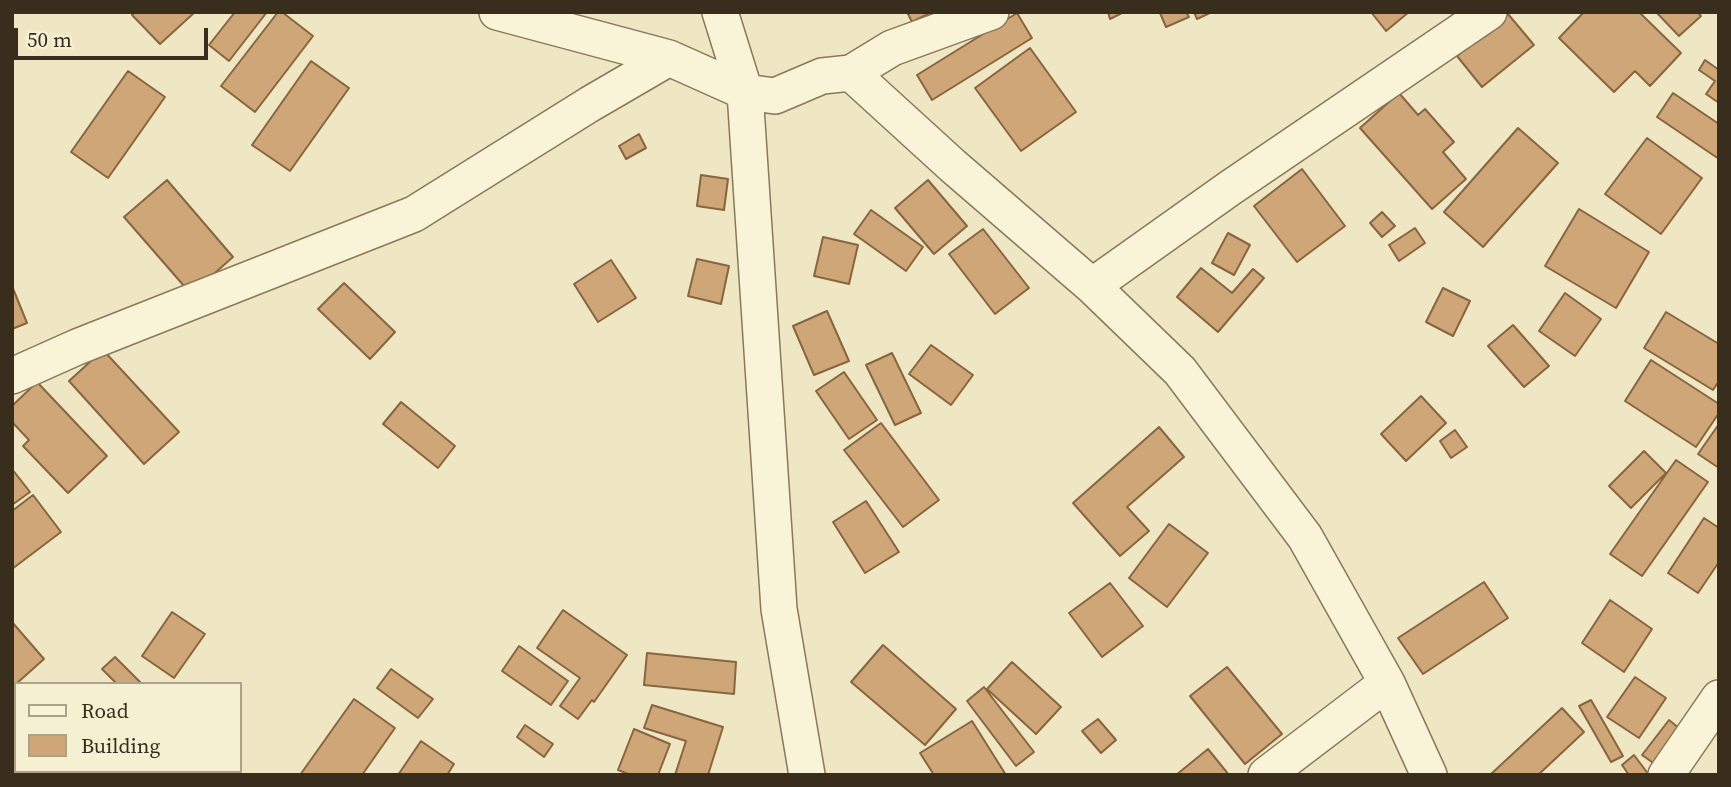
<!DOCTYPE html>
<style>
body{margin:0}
#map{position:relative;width:1731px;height:787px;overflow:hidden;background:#efe7c3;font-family:"Source Serif 4",serif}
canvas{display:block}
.frame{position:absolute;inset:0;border:14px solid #392e1e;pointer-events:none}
.legend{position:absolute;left:14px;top:682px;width:228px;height:91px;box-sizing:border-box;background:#f6f0d3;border:2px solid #aaa28b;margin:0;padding:9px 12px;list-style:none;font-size:21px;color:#392e1e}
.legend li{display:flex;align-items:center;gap:14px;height:35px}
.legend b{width:35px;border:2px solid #aaa28b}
.scale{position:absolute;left:14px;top:28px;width:194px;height:32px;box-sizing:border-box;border:4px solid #392e1e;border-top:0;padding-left:9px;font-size:21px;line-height:24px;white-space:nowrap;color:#392e1e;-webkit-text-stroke:5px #f6f0d3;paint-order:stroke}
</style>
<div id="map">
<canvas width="1731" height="787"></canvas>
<div class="frame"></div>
<ul class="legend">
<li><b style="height:9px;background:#f9f3d7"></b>Road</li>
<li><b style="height:19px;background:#cea678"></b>Building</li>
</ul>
<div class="scale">50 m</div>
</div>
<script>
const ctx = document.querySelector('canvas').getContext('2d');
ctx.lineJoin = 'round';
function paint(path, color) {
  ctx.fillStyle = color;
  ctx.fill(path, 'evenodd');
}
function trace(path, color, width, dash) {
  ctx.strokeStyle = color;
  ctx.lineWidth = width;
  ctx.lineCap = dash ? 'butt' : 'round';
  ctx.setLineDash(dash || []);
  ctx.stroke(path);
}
const building = new Path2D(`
 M 135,12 L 195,12 L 160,44 L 132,15 Z
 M 235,12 L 267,12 L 229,61 L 209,45 Z
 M 278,12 L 282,12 L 313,36 L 255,112 L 221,86 Z
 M 907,12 L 932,12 L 912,22 Z
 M 1108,12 L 1124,12 L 1110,19 Z
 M 1186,12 L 1189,17 L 1166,27 L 1160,13 Z
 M 1194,12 L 1212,12 L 1197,19 Z
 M 1371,12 L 1409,12 L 1386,31 Z
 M 1584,12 L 1639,12 L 1681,53 L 1650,86 L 1635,71 L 1614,92 L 1559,38 Z
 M 1656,12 L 1697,12 L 1701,16 L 1679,36 Z
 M 1017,13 L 1032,38 L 932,100 L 917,75 Z
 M 1508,14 L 1534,45 L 1482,87 L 1457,56 Z
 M 1030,48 L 1076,112 L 1021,151 L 975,88 Z
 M 1705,60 L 1719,70 L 1719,103 L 1706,94 L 1715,81 L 1699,70 Z
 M 311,61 L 349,88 L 290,171 L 252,145 Z
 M 128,71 L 165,97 L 108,178 L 71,152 Z
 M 1399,93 L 1418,115 L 1425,109 L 1454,142 L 1443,152 L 1466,179 L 1432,209 L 1360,128 Z
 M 1673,93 L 1719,124 L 1719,159 L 1657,117 Z
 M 1518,128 L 1558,163 L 1483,247 L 1444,212 Z
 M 639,134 L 646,148 L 626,159 L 619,146 Z
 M 1647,138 L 1702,178 L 1661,234 L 1605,194 Z
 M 1302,169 L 1345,226 L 1297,262 L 1254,206 Z
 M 701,175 L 728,179 L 724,210 L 697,206 Z
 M 167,180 L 233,257 L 191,294 L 124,217 Z
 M 928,180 L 967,226 L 934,254 L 895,208 Z
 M 1579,209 L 1649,252 L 1616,308 L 1545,266 Z
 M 871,210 L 923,247 L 906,271 L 854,234 Z
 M 1382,212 L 1395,226 L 1382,237 L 1370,223 Z
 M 1415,228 L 1425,243 L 1399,261 L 1389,245 Z
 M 983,229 L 1029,288 L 995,314 L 949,254 Z
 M 1228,233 L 1250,245 L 1234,275 L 1212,263 Z
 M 823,237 L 858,245 L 849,284 L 814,276 Z
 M 697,259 L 729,266 L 721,304 L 688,296 Z
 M 611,260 L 636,298 L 598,322 L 574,284 Z
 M 1201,268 L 1232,293 L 1253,269 L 1264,278 L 1218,332 L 1177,297 Z
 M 344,283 L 395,332 L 370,359 L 318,309 Z
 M 12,286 L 27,323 L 12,329 Z
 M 1443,288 L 1470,301 L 1453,336 L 1426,322 Z
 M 1565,293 L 1601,319 L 1575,356 L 1539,331 Z
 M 827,311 L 849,361 L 814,375 L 793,326 Z
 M 1666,312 L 1719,344 L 1719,381 L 1713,390 L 1644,348 Z
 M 1513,325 L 1549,366 L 1524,387 L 1488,346 Z
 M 931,345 L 973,375 L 951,405 L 909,374 Z
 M 103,350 L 179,432 L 144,464 L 69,381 Z
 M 892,353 L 921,413 L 895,425 L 866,365 Z
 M 1651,360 L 1719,404 L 1719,413 L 1696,447 L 1625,401 Z
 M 844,372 L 877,420 L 849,439 L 816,391 Z
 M 37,382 L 107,456 L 68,493 L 23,446 L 29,440 L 12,422 L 12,406 Z
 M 1421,396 L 1446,423 L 1406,461 L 1381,434 Z
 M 401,402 L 455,446 L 438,468 L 383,424 Z
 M 881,423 L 939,500 L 903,527 L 844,450 Z
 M 1719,424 L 1719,468 L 1698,454 Z
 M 1159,427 L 1184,457 L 1127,507 L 1149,531 L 1120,556 L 1073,503 Z
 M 1455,430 L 1467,447 L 1451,458 L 1440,441 Z
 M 1644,451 L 1666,473 L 1631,508 L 1609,486 Z
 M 1676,460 L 1708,482 L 1642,576 L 1610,554 Z
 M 12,469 L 30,492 L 12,505 Z
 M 33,495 L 61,532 L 12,569 L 12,511 Z
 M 866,501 L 899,552 L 865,573 L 833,522 Z
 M 1704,518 L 1719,528 L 1719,562 L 1698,593 L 1668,573 Z
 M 1169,524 L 1208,553 L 1167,607 L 1129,578 Z
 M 1484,582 L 1508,618 L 1423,674 L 1398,638 Z
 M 1110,583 L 1143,626 L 1102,657 L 1069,613 Z
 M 1610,600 L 1652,629 L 1624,672 L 1582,643 Z
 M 563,610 L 627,655 L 594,702 L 592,700 L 578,719 L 560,706 L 580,678 L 537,648 Z
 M 172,612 L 205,634 L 174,678 L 142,656 Z
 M 12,622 L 44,659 L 16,684 L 16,703 L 12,706 Z
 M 883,645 L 956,709 L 925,745 L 851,682 Z
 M 519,646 L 568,681 L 551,705 L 502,671 Z
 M 647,653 L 736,662 L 734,694 L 644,685 Z
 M 115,657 L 142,684 L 117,684 L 102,669 Z
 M 1012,662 L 1061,707 L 1036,734 L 987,689 Z
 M 1227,667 L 1282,734 L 1245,764 L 1190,696 Z
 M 391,669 L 433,699 L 418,718 L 377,688 Z
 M 1635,677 L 1666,698 L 1639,738 L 1607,717 Z
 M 984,687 L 1034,752 L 1016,766 L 967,701 Z
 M 354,699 L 395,728 L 362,775 L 300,775 Z
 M 1591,700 L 1623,756 L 1611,762 L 1579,706 Z
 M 652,705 L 723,727 L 708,775 L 675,775 L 686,741 L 644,728 Z
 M 1562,708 L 1584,732 L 1538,775 L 1490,775 Z
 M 1098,719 L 1116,740 L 1101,753 L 1082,731 Z
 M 1669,720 L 1685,733 L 1659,767 L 1642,755 Z
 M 972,721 L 1006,775 L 934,775 L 920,753 Z
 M 12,723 L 16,725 L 16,748 L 12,748 Z
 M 525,725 L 553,744 L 544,757 L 517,737 Z
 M 634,729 L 670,744 L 658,775 L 631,775 L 618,770 Z
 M 421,741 L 454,764 L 447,775 L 398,775 Z
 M 1208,749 L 1229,775 L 1176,775 Z
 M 1634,755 L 1649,775 L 1629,775 L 1622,765 Z`);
const minor = new Path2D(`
 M 497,12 L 669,58 L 745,92 L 775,96 L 822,76 L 851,73 L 953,166 L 1092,286 L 1180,371 L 1305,537 L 1387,683 L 1429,775
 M 720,12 L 745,92 L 779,609 L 807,775
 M 851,73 L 892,48 L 991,12
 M 1092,286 L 1230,188 L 1489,12
 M 12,376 L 77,347 L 414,214 L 590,104 L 669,58
 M 1266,775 L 1387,683
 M 1666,775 L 1719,698`);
paint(building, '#cea678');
trace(building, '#89653f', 2);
trace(minor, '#897959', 38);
trace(minor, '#f9f3d7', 35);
</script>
